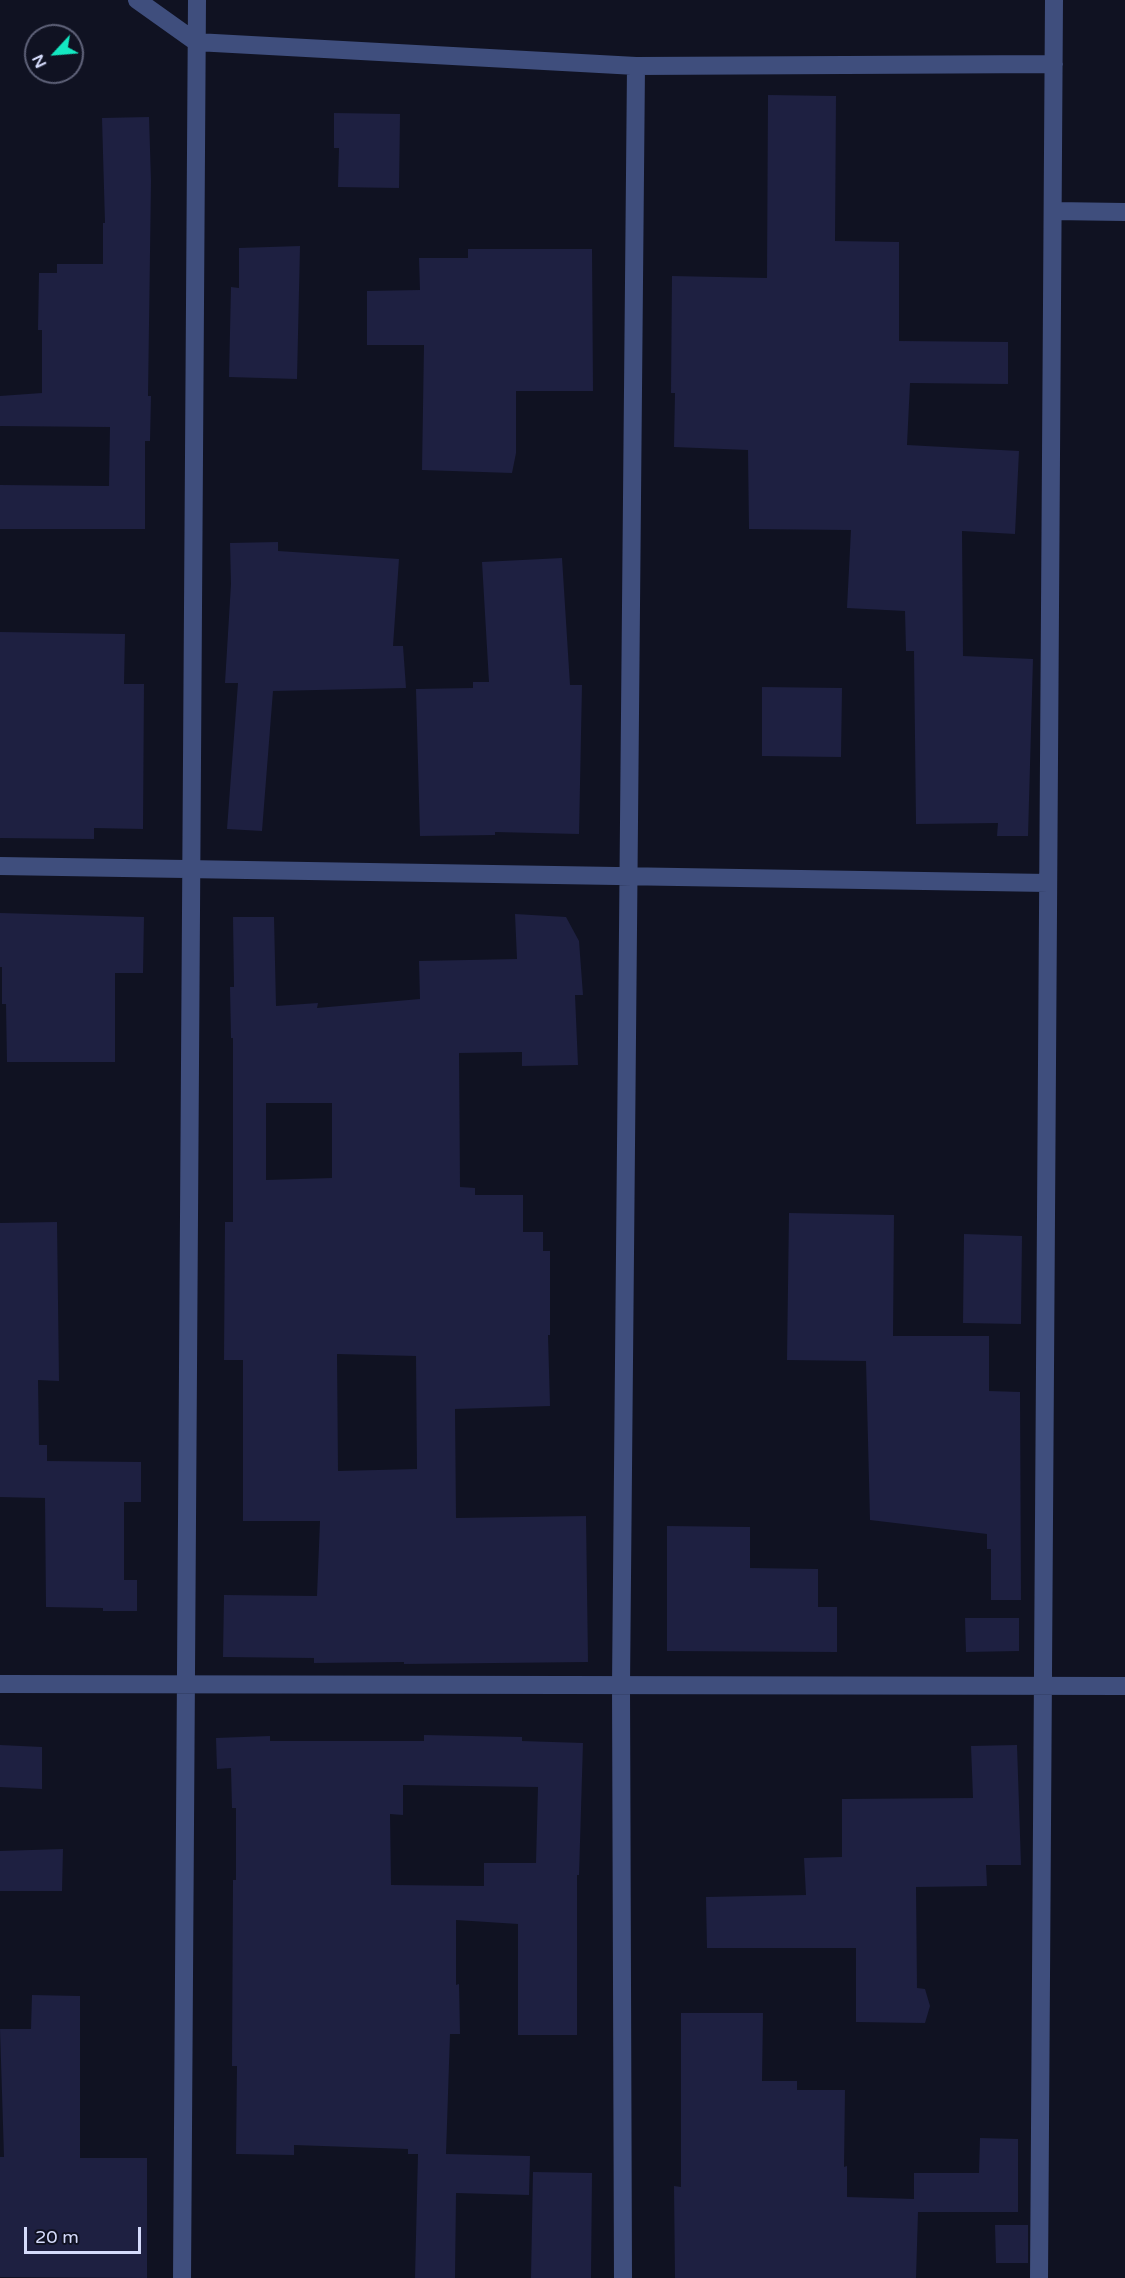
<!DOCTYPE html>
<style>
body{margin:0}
#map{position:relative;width:1125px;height:2278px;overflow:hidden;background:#101222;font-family:"Varela Round",sans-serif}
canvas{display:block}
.north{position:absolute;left:24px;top:24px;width:60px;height:60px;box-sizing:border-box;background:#101222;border:2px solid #5f6279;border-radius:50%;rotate:244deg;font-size:16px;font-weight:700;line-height:24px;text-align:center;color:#d5dbfb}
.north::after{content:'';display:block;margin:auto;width:21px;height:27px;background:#14e8c2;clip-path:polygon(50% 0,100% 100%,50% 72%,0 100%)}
.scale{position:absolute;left:24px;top:2227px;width:117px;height:27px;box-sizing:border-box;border:3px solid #d5dbfb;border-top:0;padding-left:8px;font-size:18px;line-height:21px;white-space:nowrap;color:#d5dbfb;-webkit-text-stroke:4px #101222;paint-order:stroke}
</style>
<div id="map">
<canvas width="1125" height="2278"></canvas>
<div class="north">N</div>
<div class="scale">20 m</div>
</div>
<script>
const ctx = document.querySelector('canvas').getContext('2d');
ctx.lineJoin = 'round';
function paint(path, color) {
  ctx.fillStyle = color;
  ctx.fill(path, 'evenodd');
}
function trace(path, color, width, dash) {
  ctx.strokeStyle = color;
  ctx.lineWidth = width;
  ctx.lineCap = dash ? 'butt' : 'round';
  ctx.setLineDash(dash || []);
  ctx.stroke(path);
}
const building = new Path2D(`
 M 768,95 L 836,96 L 835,241 L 899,242 L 899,341 L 1008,342 L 1008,384 L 910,383 L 907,445 L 1019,451 L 1015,534 L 962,531 L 963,656 L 1033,659 L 1028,836 L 997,836 L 998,823 L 916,824 L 914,651 L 906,651 L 905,611 L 847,608 L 851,530 L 749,529 L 748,450 L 674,447 L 675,393 L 671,393 L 672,276 L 767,278 Z
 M 334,113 L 400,114 L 399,188 L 338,187 L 339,148 L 334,148 Z
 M 149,117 L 151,181 L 148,396 L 151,396 L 150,441 L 145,441 L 145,529 L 0,529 L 0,485 L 109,486 L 110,427 L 0,426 L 0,396 L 42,393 L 42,330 L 38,330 L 39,273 L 57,273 L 57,264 L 103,264 L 103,223 L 105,223 L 102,118 Z
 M 300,246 L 297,379 L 229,377 L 231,287 L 239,288 L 239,248 Z
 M 468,249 L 592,249 L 593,391 L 516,391 L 516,453 L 512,473 L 422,470 L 424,345 L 367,345 L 367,291 L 420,290 L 419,258 L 468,258 Z
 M 278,542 L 278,551 L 399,559 L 393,646 L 403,646 L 406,688 L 273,691 L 262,831 L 227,829 L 238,683 L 225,683 L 231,584 L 230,543 Z
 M 562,558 L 570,685 L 582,685 L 579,834 L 495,832 L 495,835 L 420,836 L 416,689 L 473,688 L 473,682 L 489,682 L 482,562 Z
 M 0,632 L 125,634 L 124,684 L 144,684 L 143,829 L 94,828 L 94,839 L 0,838 Z
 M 762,687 L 842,688 L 841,757 L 762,756 Z
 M 0,913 L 144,917 L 143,973 L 115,973 L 115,1062 L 7,1062 L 6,1004 L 2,1004 L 2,967 L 0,967 Z
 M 515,914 L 566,917 L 579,941 L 583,995 L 575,995 L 578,1065 L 522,1066 L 522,1052 L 459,1053 L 460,1187 L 475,1188 L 475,1195 L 523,1195 L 523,1232 L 543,1232 L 543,1251 L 550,1251 L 550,1335 L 548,1335 L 550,1406 L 455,1409 L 456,1518 L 586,1516 L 588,1662 L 404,1664 L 404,1662 L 314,1663 L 314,1658 L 223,1657 L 224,1595 L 317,1596 L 320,1521 L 243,1521 L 243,1360 L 224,1360 L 225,1222 L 233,1222 L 233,1038 L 231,1038 L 230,987 L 234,987 L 233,917 L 274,917 L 276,1006 L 318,1003 L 317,1008 L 420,999 L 419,961 L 517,959 ZM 266,1103 L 332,1103 L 332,1178 L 266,1180 ZM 337,1354 L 416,1356 L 417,1469 L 338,1471 Z
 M 789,1213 L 894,1215 L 893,1336 L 989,1336 L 989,1391 L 1020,1392 L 1021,1600 L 991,1600 L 991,1549 L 987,1549 L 987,1534 L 870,1520 L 866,1361 L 787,1360 Z
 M 57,1222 L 59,1381 L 38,1380 L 39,1445 L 47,1445 L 47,1461 L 141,1462 L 141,1502 L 124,1502 L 124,1580 L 137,1580 L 137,1611 L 103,1611 L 103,1608 L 46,1607 L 45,1498 L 0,1497 L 0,1223 Z
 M 964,1234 L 1022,1236 L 1021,1324 L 963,1323 Z
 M 667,1526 L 750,1527 L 750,1568 L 818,1569 L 818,1607 L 837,1607 L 837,1652 L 667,1651 Z
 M 965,1618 L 1019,1618 L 1019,1651 L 966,1652 Z
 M 424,1735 L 522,1737 L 522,1741 L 583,1743 L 579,1875 L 577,1875 L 577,2035 L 518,2035 L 518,1924 L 456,1920 L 456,1985 L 459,1984 L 460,2034 L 450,2034 L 446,2154 L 530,2156 L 529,2195 L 456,2193 L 455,2278 L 415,2278 L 418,2154 L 408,2154 L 408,2149 L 294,2145 L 294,2155 L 236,2154 L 237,2066 L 232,2066 L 233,1880 L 236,1880 L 236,1808 L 232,1808 L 231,1768 L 217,1769 L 216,1738 L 270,1736 L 270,1741 L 424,1741 ZM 403,1785 L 538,1787 L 536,1863 L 484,1863 L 484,1886 L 391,1885 L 390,1814 L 403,1815 Z
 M 0,1745 L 42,1747 L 42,1789 L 0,1787 Z
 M 1017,1745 L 1021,1865 L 986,1865 L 987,1886 L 916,1887 L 917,1988 L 925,1989 L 930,2006 L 925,2023 L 856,2022 L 856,1948 L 707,1948 L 706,1897 L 806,1895 L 804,1858 L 842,1857 L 842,1799 L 973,1798 L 971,1746 Z
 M 63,1849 L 62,1891 L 0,1891 L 0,1851 Z
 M 32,1995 L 80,1996 L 80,2158 L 147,2158 L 147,2278 L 0,2277 L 0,2157 L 4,2157 L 0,2029 L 31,2029 Z
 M 681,2013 L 763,2013 L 762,2081 L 797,2081 L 797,2090 L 845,2090 L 844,2167 L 847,2166 L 847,2197 L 914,2199 L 914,2173 L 979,2173 L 980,2138 L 1018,2139 L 1018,2212 L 918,2212 L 916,2278 L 675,2278 L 674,2186 L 681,2187 Z
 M 533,2172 L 592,2173 L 591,2278 L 531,2278 Z
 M 995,2225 L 1028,2225 L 1028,2263 L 996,2263 Z`);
const minor = new Path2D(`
 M 137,0 L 196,42 L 636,66 L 1054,64
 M 1053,211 L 1125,212
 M 0,866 L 1048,883
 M 0,1684 L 1125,1686
 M 182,2278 L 197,0
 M 623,2278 L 621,1685 L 636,66
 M 1039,2278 L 1054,0`);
paint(building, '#1e2041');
trace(minor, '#3f4e7d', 18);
</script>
